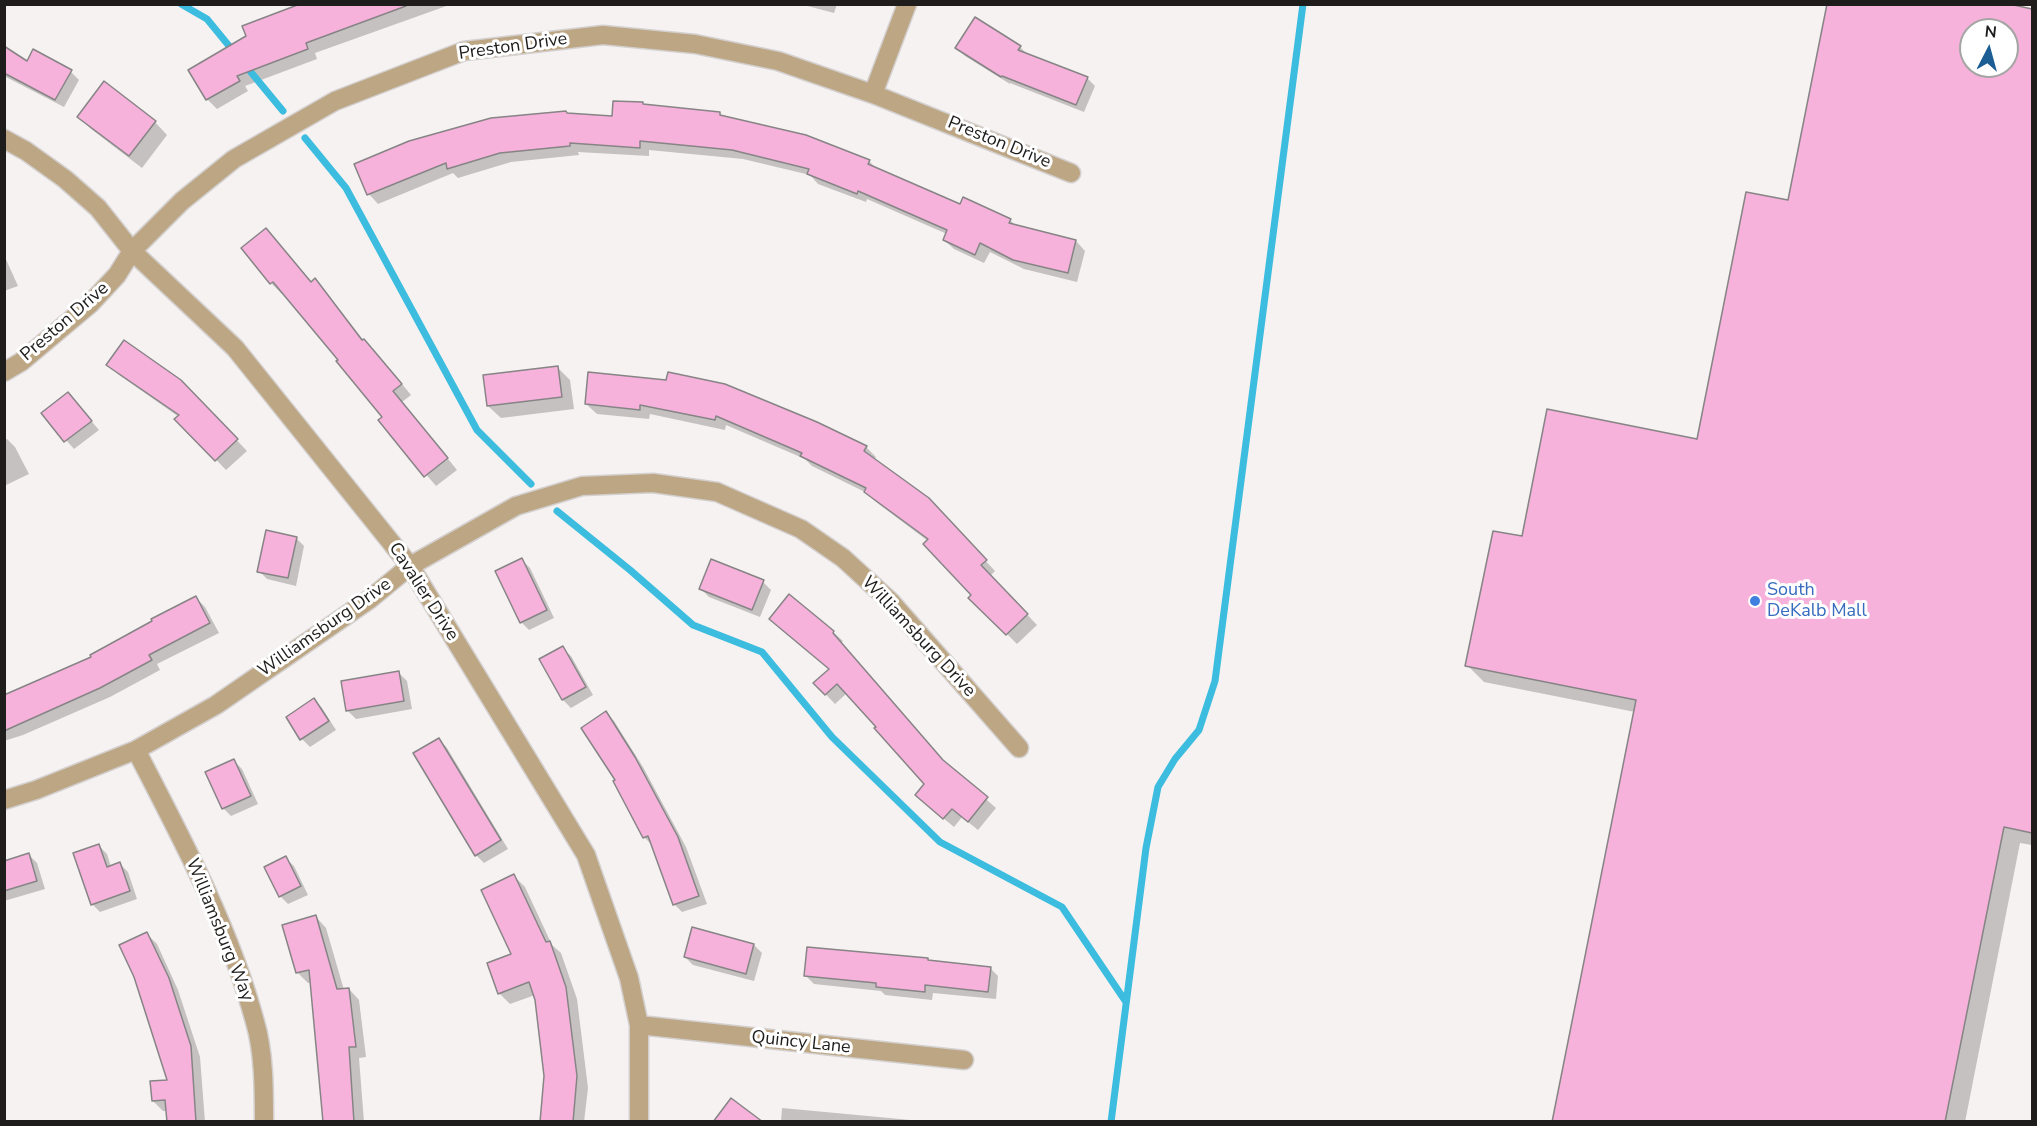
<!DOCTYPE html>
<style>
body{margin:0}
#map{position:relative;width:2037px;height:1126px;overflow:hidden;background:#f5f2f1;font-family:"Nunito Sans",sans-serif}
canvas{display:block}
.frame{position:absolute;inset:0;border:6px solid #1e1d1c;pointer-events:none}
.north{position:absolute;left:1959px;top:18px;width:60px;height:60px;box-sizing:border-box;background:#fff;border:2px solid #a5a5a4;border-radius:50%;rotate:6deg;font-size:16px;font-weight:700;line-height:24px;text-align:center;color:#1e1d1c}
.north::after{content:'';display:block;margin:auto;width:21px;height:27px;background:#1c5d93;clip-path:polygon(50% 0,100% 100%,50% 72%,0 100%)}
</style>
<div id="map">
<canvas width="2037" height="1126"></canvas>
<div class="frame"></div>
<div class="north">N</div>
</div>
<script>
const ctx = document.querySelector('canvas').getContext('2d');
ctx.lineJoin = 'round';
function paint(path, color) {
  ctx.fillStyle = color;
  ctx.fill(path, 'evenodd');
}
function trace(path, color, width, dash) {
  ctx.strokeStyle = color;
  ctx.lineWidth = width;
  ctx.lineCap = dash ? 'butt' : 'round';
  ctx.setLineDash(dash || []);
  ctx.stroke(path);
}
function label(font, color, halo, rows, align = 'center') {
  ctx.font = font + ' "Nunito Sans",sans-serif';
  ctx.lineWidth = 6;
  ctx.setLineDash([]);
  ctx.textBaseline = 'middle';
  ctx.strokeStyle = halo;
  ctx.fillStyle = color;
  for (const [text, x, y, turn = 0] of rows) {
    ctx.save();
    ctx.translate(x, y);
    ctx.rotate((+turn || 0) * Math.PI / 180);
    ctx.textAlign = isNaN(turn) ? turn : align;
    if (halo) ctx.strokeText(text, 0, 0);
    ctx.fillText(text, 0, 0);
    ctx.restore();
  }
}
const shadow = new Path2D(`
 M 307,4 L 452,4 L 315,53 L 317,59 L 245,86 L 248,91 L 217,109 L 207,99 L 190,70 Z
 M 800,4 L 837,4 L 834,13 Z
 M 1828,4 L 2001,4 L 2032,11 L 2032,845 L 2020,843 L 1965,1122 L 1553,1122 L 1635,712 L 1484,682 L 1467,665 L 1523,538 L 1698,441 L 1789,202 ZM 1971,30 L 2007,30 L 2007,66 L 1971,66 Z
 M 1020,47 L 1028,55 L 1087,78 L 1095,86 L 1084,112 L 1010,83 L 1010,84 L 965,56 L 957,48 Z
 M 4,48 L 28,63 L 71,72 L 79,80 L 64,107 L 4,76 Z
 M 720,114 L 723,117 L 869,161 L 878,170 L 960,206 L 1010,220 L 1016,226 L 1076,241 L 1085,251 L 1077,282 L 1024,269 L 990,252 L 984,263 L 954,249 L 944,240 L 947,234 L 867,199 L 866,202 L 818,184 L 810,175 L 743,159 L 649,150 L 649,156 L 578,152 L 579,155 L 511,162 L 458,178 L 453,173 L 378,204 L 369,194 L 356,165 L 568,115 L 613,117 Z
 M 79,117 L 155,122 L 167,135 L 142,168 L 91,129 Z
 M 266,230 L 312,283 L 315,280 L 325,291 L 364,341 L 375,351 L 411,395 L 402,402 L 457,470 L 436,486 L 380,420 L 384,418 L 340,360 L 283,292 L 282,294 L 271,283 Z
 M 4,255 L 18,286 L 4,291 Z
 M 108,364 L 191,392 L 247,451 L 226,470 L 177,419 L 179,417 L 119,375 Z
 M 558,368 L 570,380 L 574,409 L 501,418 L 488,406 Z
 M 590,374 L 866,447 L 876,457 L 874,460 L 938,510 L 995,571 L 990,576 L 1037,625 L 1017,644 L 971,598 L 973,595 L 928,541 L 876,502 L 865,492 L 812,466 L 805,459 L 726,425 L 725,430 L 650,414 L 649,419 L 597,414 L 586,404 Z
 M 68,394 L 99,430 L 74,449 L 43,414 Z
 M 7,439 L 15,447 L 29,474 L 4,486 L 4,440 Z
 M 296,538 L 304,546 L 296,586 L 267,579 L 259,571 Z
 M 522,560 L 530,568 L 554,618 L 529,630 L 521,622 Z
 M 763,582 L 771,590 L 760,617 L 709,597 L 701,589 Z
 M 196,598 L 205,607 L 219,633 L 157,664 L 160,670 L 110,697 L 23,735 L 4,741 L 4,697 L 93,658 Z
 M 771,619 L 833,632 L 843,641 L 841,643 L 947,765 L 996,808 L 978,830 L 962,817 L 954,827 L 926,804 L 926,784 L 847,693 L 835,704 L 815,683 L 830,670 Z
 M 562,648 L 571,656 L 593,695 L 571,708 L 563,700 L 541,660 Z
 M 398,672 L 407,681 L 412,709 L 356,719 L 348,711 L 343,682 Z
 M 314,700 L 322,708 L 336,730 L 310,747 L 302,739 Z
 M 606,713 L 614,721 L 643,767 L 686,847 L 707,904 L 682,912 L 674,904 L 652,845 L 644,837 Z
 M 439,739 L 447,748 L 508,849 L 484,863 L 476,855 Z
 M 234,761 L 242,769 L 258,804 L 231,816 L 223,808 Z
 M 99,846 L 107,854 L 111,867 L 120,864 L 128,872 L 137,899 L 100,912 L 92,904 Z
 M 29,855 L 37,863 L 45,889 L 4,901 L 4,862 Z
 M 285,858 L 294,866 L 308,895 L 288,904 L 280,896 Z
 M 514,876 L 525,887 L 552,945 L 561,953 L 577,999 L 588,1088 L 584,1122 L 541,1122 L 546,1076 L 535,995 L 510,1004 L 499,993 L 513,955 Z
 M 316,917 L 326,928 L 344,990 L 349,989 L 359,1000 L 366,1057 L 359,1058 L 364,1122 L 325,1122 L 312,982 L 308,983 L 298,973 Z
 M 693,929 L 754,945 L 762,953 L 754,981 L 693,965 L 685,957 Z
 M 147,934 L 157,944 L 178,990 L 200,1057 L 205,1122 L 168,1122 L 168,1111 L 163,1111 L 153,1101 L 169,1081 Z
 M 990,968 L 998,976 L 996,999 L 933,993 L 932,1000 L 885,995 L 881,991 L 814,984 L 806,976 Z
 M 782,1108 L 932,1122 L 781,1122 Z`);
const stream = new Path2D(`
 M 181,4 L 207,19 L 234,52
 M 245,65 L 283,111
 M 305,138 L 346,188 L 477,430 L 531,484
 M 557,511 L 630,570 L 693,625 L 762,652 L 832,737 L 940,842 L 1062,907 L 1126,1002
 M 1111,1122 L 1146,848 L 1158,787 L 1175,759 L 1199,730 L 1215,681 L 1303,4`);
const building = new Path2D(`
 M 300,4 L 405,4 L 406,6 L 306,43 L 308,49 L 237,76 L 240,81 L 206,100 L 188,70 L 246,36 L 242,26 Z
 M 1827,4 L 2009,4 L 2032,9 L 2032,833 L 2004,827 L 1945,1122 L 1552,1122 L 1636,700 L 1465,666 L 1493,531 L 1522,536 L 1547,409 L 1697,439 L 1746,192 L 1788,200 ZM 1971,30 L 2007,30 L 2007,66 L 1971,66 Z
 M 975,17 L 1021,46 L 1018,50 L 1088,77 L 1076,105 L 1002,76 L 1001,77 L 955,48 Z
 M 4,46 L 27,61 L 33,49 L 72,70 L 55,100 L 4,73 Z
 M 104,81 L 156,121 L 129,156 L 77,117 Z
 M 613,101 L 643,102 L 643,104 L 720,112 L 720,115 L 806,135 L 870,160 L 868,164 L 960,204 L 963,197 L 1011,219 L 1009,223 L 1076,240 L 1068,273 L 1013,260 L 980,243 L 975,255 L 943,240 L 947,230 L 858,191 L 857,194 L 807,174 L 809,169 L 732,150 L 640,141 L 640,148 L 570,143 L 570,146 L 500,153 L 447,169 L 446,163 L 367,195 L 354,164 L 409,141 L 491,118 L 566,111 L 567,113 L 612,116 Z
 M 266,228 L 311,282 L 315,278 L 362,340 L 364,339 L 402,384 L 393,391 L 448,458 L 424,477 L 378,420 L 382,417 L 336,361 L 338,360 L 273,282 L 270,284 L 241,248 Z
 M 124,340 L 181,380 L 238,439 L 215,461 L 174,419 L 179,415 L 106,365 Z
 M 558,366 L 562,397 L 487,406 L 483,375 Z
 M 588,372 L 666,380 L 668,372 L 725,384 L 817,422 L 867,446 L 864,451 L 929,498 L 987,560 L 981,565 L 1028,614 L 1006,635 L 968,598 L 971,595 L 923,544 L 928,539 L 864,492 L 866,488 L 800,456 L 802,453 L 716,416 L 715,420 L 640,405 L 640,410 L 585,404 Z
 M 68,392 L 92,421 L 64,442 L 41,413 Z
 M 266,530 L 297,537 L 288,578 L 257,572 Z
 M 522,558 L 547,610 L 520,623 L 495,571 Z
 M 711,559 L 764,580 L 752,610 L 699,589 Z
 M 789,594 L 834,631 L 833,633 L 943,760 L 988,797 L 968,822 L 952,809 L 943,819 L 915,795 L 924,784 L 874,728 L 876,727 L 837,684 L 825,695 L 813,683 L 829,669 L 769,619 Z
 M 196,596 L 210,623 L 149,655 L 152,660 L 100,688 L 4,731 L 4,695 L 91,657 L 90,655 L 152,621 L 151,619 Z
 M 563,646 L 586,687 L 562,700 L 539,659 Z
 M 399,671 L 404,701 L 346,711 L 341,681 Z
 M 314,698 L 329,721 L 300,740 L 286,717 Z
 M 606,711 L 635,757 L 678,837 L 699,896 L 673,905 L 648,836 L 643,838 L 613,781 L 615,780 L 581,728 Z
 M 439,738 L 501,840 L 475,856 L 413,753 Z
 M 234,759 L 251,796 L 222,809 L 205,772 Z
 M 99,844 L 107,867 L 120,862 L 130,891 L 91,905 L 73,853 Z
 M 29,853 L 37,881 L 4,891 L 4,861 Z
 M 286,856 L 301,886 L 279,897 L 264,867 Z
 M 514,874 L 546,942 L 550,941 L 566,987 L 577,1076 L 573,1122 L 540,1122 L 544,1076 L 535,1000 L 529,982 L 498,994 L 487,963 L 511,954 L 481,890 Z
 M 316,915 L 337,989 L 349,988 L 356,1047 L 349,1047 L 354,1122 L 323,1122 L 309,970 L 296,973 L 282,925 Z
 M 692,927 L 754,944 L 746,974 L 684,957 Z
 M 147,932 L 169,978 L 191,1046 L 196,1122 L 167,1122 L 165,1100 L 152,1101 L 150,1081 L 167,1080 L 134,977 L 119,945 Z
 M 807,947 L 928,958 L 928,960 L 991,967 L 988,992 L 925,985 L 925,992 L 876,987 L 876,983 L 804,976 Z
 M 731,1098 L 763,1122 L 713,1122 Z`);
const minor = new Path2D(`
 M 873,94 L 907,4
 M 4,139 L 26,151 L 65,179 L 98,208 L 132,251 L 235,348 L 410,566 L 586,855 L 629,978 L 639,1025 L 639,1122
 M 4,372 L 21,362 L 90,304 L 117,275 L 132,251 L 182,201 L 234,159 L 335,101 L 464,51 L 603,35 L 695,44 L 778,61 L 873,94 L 1071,173
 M 136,750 C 181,837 229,926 255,1022 C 264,1052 264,1090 264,1122
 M 4,800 L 36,790 L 136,750 L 216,705 L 370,599 L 410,566 L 516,506 L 582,486 L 653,483 L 717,492 L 801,529 L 843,558 L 891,602 L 1019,748
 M 639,1025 L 964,1060`);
const markers = [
 [1755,601,6,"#3f7fe0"]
];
const streetNames = [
 ["Preston Drive",513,47,-8],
 ["Preston Drive",999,143,22],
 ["Preston Drive",65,322,-41],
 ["Cavalier Drive",423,592,57],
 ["Williamsburg Drive",325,628,-35],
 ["Williamsburg Drive",918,637,47],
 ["Williamsburg Way",219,930,68],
 ["Quincy Lane",801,1043,6]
];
const shopNames = [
 ["South",1767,591],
 ["DeKalb Mall",1767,612]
];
paint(shadow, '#0003');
trace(stream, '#3cbcde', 7);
paint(building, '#f6b2db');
trace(building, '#878486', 1.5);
trace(minor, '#d3d0cf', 21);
trace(minor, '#bda684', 18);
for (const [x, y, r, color] of markers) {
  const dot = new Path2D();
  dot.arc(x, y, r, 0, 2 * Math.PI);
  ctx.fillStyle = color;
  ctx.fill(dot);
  trace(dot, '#fff', 2);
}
label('18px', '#1e1d1c', '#fff', streetNames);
label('18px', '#366cbe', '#fff', shopNames, 'left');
</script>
